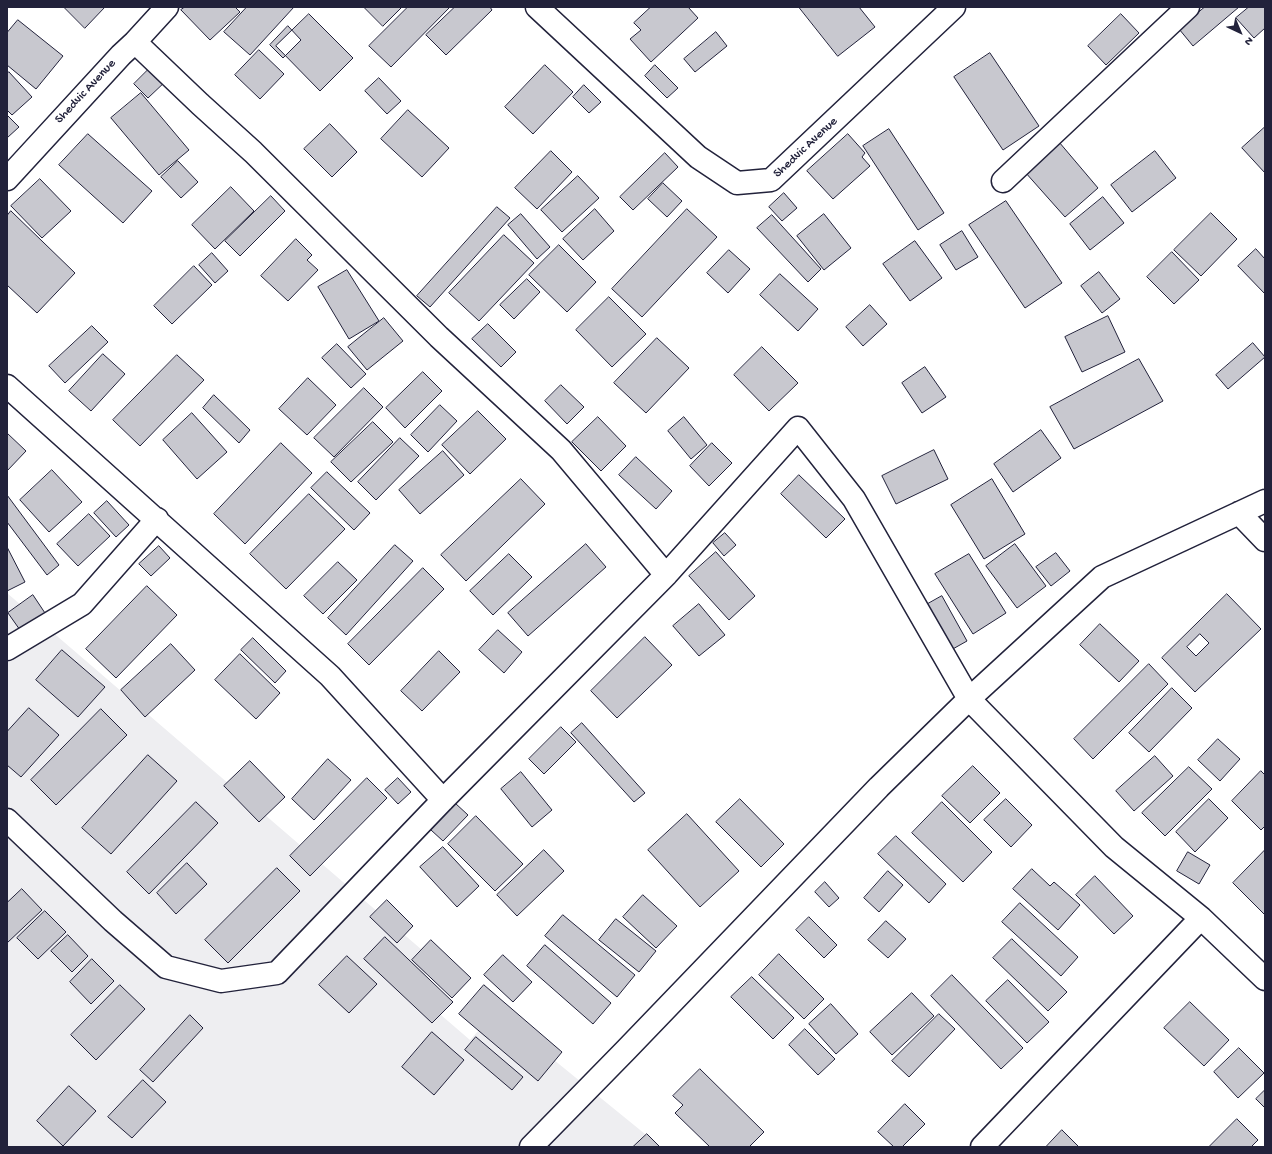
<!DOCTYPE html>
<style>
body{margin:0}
#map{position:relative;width:1272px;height:1154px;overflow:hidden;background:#fff;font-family:"Gochi Hand",sans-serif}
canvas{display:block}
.frame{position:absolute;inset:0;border:8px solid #22223b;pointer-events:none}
.north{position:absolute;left:1220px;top:12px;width:40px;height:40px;-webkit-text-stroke:3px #fff;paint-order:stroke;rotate:136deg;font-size:11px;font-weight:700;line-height:16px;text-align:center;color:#22223b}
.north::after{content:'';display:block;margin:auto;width:14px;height:18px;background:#22223b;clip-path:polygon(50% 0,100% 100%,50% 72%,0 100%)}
</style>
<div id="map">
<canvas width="1272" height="1154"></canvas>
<div class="frame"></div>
<div class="north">N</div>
</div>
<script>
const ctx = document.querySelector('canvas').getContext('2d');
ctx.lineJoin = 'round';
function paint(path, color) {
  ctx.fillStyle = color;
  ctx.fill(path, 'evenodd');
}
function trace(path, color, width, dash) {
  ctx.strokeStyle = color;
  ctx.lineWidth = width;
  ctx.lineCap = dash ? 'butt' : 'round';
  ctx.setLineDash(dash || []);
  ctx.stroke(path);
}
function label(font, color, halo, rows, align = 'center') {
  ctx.font = font + ' "Gochi Hand",sans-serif';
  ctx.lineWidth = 3;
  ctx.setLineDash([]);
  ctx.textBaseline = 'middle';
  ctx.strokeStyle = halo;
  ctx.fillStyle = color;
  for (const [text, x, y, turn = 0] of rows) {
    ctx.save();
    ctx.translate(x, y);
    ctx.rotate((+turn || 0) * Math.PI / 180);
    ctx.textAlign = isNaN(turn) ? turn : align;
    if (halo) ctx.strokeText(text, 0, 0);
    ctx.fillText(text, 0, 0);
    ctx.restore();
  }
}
const built = new Path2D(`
 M 7,593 L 436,962 L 412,990 L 470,1040 L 495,1012 L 661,1147 L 7,1147 Z`);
const building = new Path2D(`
 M 64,7 L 105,7 L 85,28 Z
 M 185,7 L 235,7 L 240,12 L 210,40 L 181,10 Z
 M 247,7 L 294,7 L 250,55 L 224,32 Z
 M 364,7 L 402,7 L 383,26 Z
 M 408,7 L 450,7 L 391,67 L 369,46 Z
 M 455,7 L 490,7 L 492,10 L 446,55 L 426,35 Z
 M 651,7 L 688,7 L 698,18 L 651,62 L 630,39 L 641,30 L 634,23 Z
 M 799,7 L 859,7 L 875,27 L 838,56 Z
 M 1205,7 L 1239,7 L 1193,46 L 1179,29 Z
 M 1249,7 L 1265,7 L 1265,28 L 1254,38 L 1236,18 Z
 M 309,14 L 353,58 L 320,91 L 276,46 Z
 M 1121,14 L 1139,33 L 1106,65 L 1088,46 Z
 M 18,20 L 63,56 L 36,89 L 7,65 L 7,33 Z
 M 288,26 L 301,40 L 283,58 L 270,45 Z
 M 716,32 L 727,46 L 695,72 L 684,59 Z
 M 259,50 L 284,74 L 260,99 L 235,75 Z
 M 990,53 L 1039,126 L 1003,150 L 954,77 Z
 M 545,65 L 573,92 L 533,134 L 505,107 Z
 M 655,65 L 678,88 L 667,98 L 645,76 Z
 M 152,66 L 167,80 L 148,98 L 134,84 Z
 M 9,72 L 32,97 L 12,115 L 7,110 L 7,74 Z
 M 379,78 L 401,101 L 387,114 L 365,91 Z
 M 584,85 L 601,102 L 589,113 L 573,97 Z
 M 141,93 L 189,150 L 159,175 L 111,118 Z
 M 408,110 L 449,148 L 422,177 L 381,139 Z
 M 7,115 L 19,127 L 7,138 Z
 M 330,124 L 357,152 L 332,177 L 304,149 Z
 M 1265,127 L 1265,173 L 1242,148 Z
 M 889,129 L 944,213 L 918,230 L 863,146 Z
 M 88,134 L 152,191 L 123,223 L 59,165 Z
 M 848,134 L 865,153 L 862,157 L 870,166 L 833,199 L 807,171 Z
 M 1059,142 L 1098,188 L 1065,217 L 1025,172 Z
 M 551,151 L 572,172 L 537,209 L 515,188 Z
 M 1155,151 L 1176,178 L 1132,212 L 1111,185 Z
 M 665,153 L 678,167 L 633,210 L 620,197 Z
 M 178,161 L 198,182 L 181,198 L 161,177 Z
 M 578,176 L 599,198 L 562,232 L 541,210 Z
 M 40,179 L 71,211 L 42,238 L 11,206 Z
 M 663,183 L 682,201 L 667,217 L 648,199 Z
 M 231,187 L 254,211 L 215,249 L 192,225 Z
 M 784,193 L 797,208 L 782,221 L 769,207 Z
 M 271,196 L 285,211 L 240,256 L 225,241 Z
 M 1103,197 L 1124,223 L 1090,250 L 1070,224 Z
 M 1006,201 L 1062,283 L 1025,308 L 969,225 Z
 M 497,207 L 510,218 L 430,307 L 417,296 Z
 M 595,209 L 614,231 L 583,260 L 563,239 Z
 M 687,209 L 717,237 L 642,317 L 612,289 Z
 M 11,211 L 75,273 L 37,313 L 7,285 L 7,216 Z
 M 1211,213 L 1237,239 L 1201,276 L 1174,250 Z
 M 521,214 L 550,247 L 537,259 L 508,225 Z
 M 824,214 L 851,248 L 824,270 L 797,236 Z
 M 772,215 L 821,269 L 808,282 L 757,228 Z
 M 962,231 L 978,257 L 956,270 L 940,245 Z
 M 504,235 L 534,263 L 479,321 L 449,293 Z
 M 296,239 L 312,255 L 307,260 L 318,270 L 288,301 L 261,276 Z
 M 915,241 L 942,278 L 910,301 L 883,264 Z
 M 559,245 L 596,282 L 567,312 L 529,275 Z
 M 1256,249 L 1265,259 L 1265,294 L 1238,266 Z
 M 729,250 L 750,269 L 728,293 L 707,273 Z
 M 1172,252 L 1199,280 L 1174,304 L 1147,277 Z
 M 212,253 L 228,271 L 215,283 L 199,265 Z
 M 194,266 L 212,285 L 172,324 L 154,306 Z
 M 347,270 L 379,321 L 349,339 L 318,287 Z
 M 1099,272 L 1120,299 L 1102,313 L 1081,286 Z
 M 780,274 L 818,309 L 798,331 L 760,295 Z
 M 527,279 L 540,292 L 514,319 L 500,305 Z
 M 609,297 L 646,334 L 612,367 L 576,330 Z
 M 870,305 L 887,324 L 863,346 L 846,327 Z
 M 1108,316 L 1125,352 L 1082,372 L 1065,337 Z
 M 384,318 L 403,341 L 367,370 L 348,347 Z
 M 488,324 L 516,352 L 501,367 L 472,339 Z
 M 92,326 L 108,342 L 65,383 L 49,366 Z
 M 657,338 L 689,368 L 646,413 L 614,383 Z
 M 1253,343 L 1265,357 L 1228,389 L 1216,375 Z
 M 337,344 L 366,374 L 351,388 L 322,358 Z
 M 762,347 L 798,383 L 769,411 L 734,375 Z
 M 103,354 L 125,374 L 91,411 L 69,391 Z
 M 177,355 L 204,380 L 140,446 L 113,420 Z
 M 1139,359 L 1163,401 L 1074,449 L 1050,407 Z
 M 925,367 L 946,397 L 922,413 L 902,383 Z
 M 423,372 L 442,391 L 405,428 L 386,408 Z
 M 308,378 L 336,405 L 307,435 L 279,409 Z
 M 561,385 L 584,407 L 567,424 L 545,401 Z
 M 364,388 L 383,407 L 334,457 L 314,438 Z
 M 214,395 L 250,430 L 239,443 L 203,408 Z
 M 440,405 L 457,421 L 428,452 L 411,435 Z
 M 478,411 L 506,439 L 470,474 L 442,445 Z
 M 192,413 L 227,452 L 197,479 L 163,440 Z
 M 598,417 L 626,446 L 601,471 L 572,442 Z
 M 684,417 L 707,445 L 691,459 L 668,431 Z
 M 373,422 L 393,442 L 351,482 L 331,462 Z
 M 1041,430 L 1061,458 L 1013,492 L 994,464 Z
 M 7,433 L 26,451 L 7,471 Z
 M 400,438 L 419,456 L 376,500 L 358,482 Z
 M 281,443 L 312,473 L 245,544 L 214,514 Z
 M 712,443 L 732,463 L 709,486 L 690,466 Z
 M 934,450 L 948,479 L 896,504 L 882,476 Z
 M 443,451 L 464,475 L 420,514 L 399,490 Z
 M 636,457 L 672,491 L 656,509 L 619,475 Z
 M 52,470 L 82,502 L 49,532 L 20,500 Z
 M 327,472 L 370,513 L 354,530 L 311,488 Z
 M 799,475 L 845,519 L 826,538 L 781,494 Z
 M 521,479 L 545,504 L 466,581 L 441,555 Z
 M 992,479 L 1025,534 L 984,559 L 951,505 Z
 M 309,494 L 345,529 L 286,589 L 250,554 Z
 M 7,495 L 59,565 L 47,575 L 7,522 Z
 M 107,501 L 129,525 L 116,537 L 94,513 Z
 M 89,514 L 110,536 L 78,566 L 57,544 Z
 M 725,533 L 736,545 L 724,556 L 713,543 Z
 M 586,544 L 606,567 L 528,636 L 508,613 Z
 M 1015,544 L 1046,586 L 1017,608 L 986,566 Z
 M 395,545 L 413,561 L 346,635 L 328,618 Z
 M 159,546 L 170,558 L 151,576 L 139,564 Z
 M 7,547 L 25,582 L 7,591 Z
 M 716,552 L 755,596 L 729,620 L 689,576 Z
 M 1056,553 L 1070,571 L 1051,586 L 1036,567 Z
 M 509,554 L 532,577 L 493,615 L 470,591 Z
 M 969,554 L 1006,613 L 973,634 L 935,574 Z
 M 338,562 L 357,580 L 323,614 L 304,596 Z
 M 423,568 L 444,589 L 369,665 L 348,644 Z
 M 147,586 L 177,615 L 116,678 L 86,649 Z
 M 1227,594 L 1261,629 L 1195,692 L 1162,658 ZM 1200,634 L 1209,643 L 1196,656 L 1187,647 Z
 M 33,595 L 45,613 L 20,630 L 8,613 Z
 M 942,596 L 967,641 L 951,650 L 926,605 Z
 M 699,604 L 725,635 L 699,656 L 673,626 Z
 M 1100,624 L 1139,661 L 1119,682 L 1080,645 Z
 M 498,630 L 522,652 L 504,673 L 479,650 Z
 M 645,637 L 672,665 L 617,718 L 591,691 Z
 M 253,638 L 286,671 L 275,683 L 241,650 Z
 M 171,644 L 195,670 L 145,717 L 121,690 Z
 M 62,650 L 105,687 L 78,717 L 36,680 Z
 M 439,651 L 460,672 L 422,711 L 401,691 Z
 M 240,654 L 280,693 L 256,719 L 215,680 Z
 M 1149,664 L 1168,684 L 1093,759 L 1074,739 Z
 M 1172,688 L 1192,708 L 1149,752 L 1129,733 Z
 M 29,708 L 59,735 L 21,777 L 7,765 L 7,732 Z
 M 101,709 L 127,735 L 56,805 L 31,780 Z
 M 582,723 L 645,793 L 634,802 L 571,733 Z
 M 561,727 L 576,742 L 544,774 L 529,759 Z
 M 1218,739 L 1240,759 L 1220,781 L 1198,760 Z
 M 148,755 L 177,781 L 111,854 L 82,828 Z
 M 1155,756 L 1173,776 L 1134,811 L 1116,791 Z
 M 328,759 L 351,780 L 314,820 L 292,799 Z
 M 250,761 L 285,797 L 259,822 L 224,786 Z
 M 973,766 L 1000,793 L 970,823 L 942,796 Z
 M 1189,767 L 1212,789 L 1165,836 L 1142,813 Z
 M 1261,771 L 1265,775 L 1265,826 L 1261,830 L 1232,801 Z
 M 521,772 L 552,810 L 532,827 L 501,789 Z
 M 367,778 L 387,798 L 310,876 L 290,856 Z
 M 398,778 L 411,792 L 398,804 L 385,790 Z
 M 740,799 L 784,844 L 761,867 L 716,822 Z
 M 1006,799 L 1032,825 L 1011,847 L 984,820 Z
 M 1209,799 L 1228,818 L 1195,852 L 1176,832 Z
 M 196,802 L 218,823 L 149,894 L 127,872 Z
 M 942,802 L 992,852 L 963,882 L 912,833 Z
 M 455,803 L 468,815 L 443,841 L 431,830 Z
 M 687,814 L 739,871 L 700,907 L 648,850 Z
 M 476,816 L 523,864 L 495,891 L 448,844 Z
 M 896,836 L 946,884 L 929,903 L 878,854 Z
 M 443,847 L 479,886 L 457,907 L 420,867 Z
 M 544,850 L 564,871 L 517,916 L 497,895 Z
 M 1265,850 L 1265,915 L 1233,883 Z
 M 1188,852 L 1210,865 L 1199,884 L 1177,871 Z
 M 187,863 L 207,884 L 176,914 L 157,893 Z
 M 277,868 L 300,891 L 228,963 L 205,940 Z
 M 1032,869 L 1050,886 L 1054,882 L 1080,905 L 1058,930 L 1013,889 Z
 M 888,871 L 903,885 L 879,912 L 864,898 Z
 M 1095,876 L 1133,916 L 1114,934 L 1076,895 Z
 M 825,882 L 839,898 L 829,907 L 815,892 Z
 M 22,889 L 42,910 L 7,943 L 7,903 Z
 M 643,895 L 677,926 L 656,948 L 623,917 Z
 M 387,900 L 413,926 L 397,943 L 370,917 Z
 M 1020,903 L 1078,957 L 1061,976 L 1002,922 Z
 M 45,911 L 66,932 L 38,959 L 17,938 Z
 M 563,915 L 635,975 L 617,997 L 545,936 Z
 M 809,917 L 837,945 L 824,958 L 796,930 Z
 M 616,919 L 656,951 L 639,972 L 599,940 Z
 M 886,921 L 906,939 L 888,958 L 868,940 Z
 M 68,935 L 88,956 L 72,972 L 51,951 Z
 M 385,937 L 453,1002 L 432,1023 L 364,959 Z
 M 1012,939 L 1067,992 L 1048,1011 L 993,958 Z
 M 431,940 L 471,978 L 452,998 L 412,960 Z
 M 545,945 L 611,1003 L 593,1024 L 527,966 Z
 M 779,954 L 824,999 L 804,1019 L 759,975 Z
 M 503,955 L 532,982 L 513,1002 L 484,975 Z
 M 347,956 L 377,984 L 349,1013 L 319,985 Z
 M 92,959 L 114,981 L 91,1004 L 70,982 Z
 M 952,975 L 1023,1048 L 1001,1069 L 931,996 Z
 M 752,977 L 794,1018 L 773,1039 L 731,997 Z
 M 1008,980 L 1049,1022 L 1027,1043 L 986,1001 Z
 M 120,985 L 145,1009 L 96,1060 L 71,1035 Z
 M 484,985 L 562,1052 L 538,1081 L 459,1014 Z
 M 912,993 L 934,1016 L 892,1055 L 870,1032 Z
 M 1190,1002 L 1229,1040 L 1204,1066 L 1164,1028 Z
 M 831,1004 L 858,1034 L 836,1054 L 809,1024 Z
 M 939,1014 L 955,1029 L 909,1077 L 892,1061 Z
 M 190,1015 L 203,1028 L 153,1082 L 140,1070 Z
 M 805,1029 L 835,1059 L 818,1075 L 789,1045 Z
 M 432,1032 L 464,1060 L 434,1095 L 402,1067 Z
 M 476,1037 L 523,1077 L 512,1090 L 465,1050 Z
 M 1239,1048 L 1264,1073 L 1238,1098 L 1214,1072 Z
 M 700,1069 L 764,1132 L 749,1147 L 710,1147 L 675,1113 L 683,1105 L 673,1096 Z
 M 143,1080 L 166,1102 L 132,1138 L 108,1117 Z
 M 69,1086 L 96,1111 L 63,1146 L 37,1121 Z
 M 1265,1090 L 1265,1108 L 1256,1099 Z
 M 905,1104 L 925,1124 L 902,1147 L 894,1147 L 878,1132 Z
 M 1237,1119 L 1258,1140 L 1251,1147 L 1209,1147 Z
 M 1062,1130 L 1079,1147 L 1046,1147 Z
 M 647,1134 L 660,1147 L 633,1147 Z`);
const minor = new Path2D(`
 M 537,7 L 698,157 L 737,183 L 771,180 L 954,7
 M 135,42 L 200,104 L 253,152 L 439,337 L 561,450 L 666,575
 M 7,179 L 121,55 L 135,42 L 167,7
 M 1003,181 L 1188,7
 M 7,386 L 330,676 L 443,800
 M 1239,513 L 1265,540
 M 7,649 L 82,604 L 157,519
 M 7,820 L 113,921 L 166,967 L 221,981 L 277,973 L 443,800 L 666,575 L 798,428 L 854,499 L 969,699 L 1114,847 L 1201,918 L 1265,979
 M 531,1147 L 626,1050 L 879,787 L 969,699 L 1102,577 L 1265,501
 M 982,1147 L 1201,918`);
const streetNames = [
 ["Shedvic Avenue",86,92,-47],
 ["Shedvic Avenue",806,148,-43]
];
paint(built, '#eeeef1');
paint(building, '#c8c8cf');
trace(building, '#22223b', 1);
trace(minor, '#22223b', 25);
trace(minor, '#fff', 22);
label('13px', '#22223b', '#fff', streetNames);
</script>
